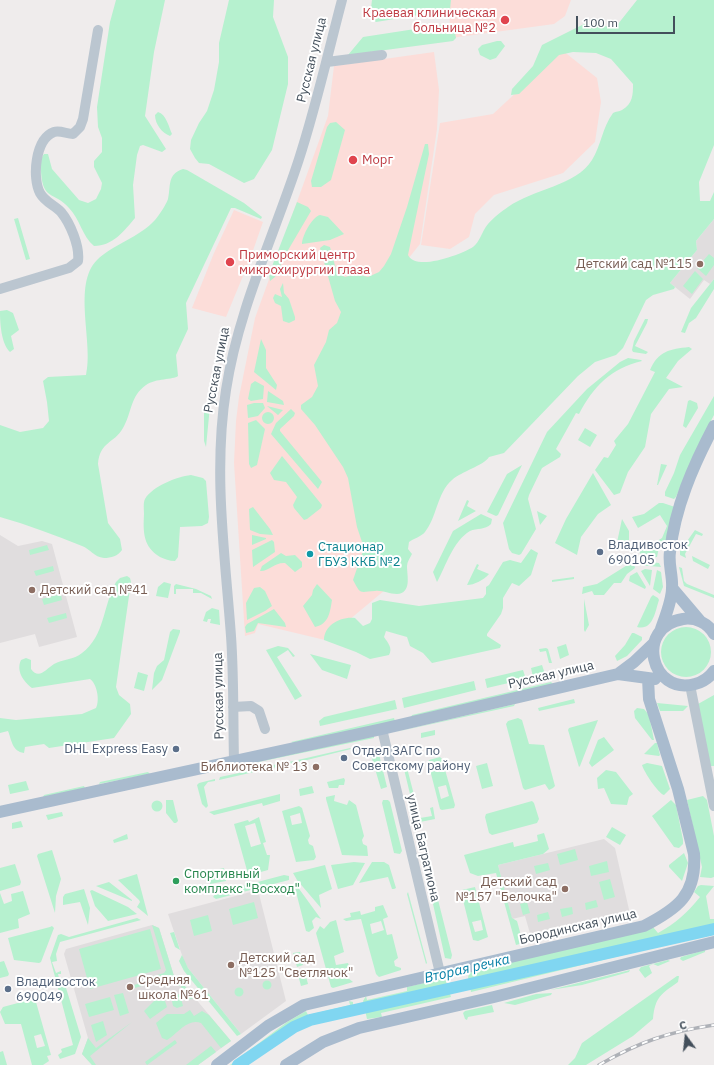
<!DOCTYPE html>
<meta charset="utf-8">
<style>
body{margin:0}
#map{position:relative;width:714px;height:1065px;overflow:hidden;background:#efecec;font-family:"IBM Plex Sans",sans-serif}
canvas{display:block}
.north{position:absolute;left:666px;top:1017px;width:40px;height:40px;-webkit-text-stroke:3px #fff;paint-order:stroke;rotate:345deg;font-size:11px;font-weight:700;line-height:16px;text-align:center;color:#434f5b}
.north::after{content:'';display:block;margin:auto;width:14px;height:18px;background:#434f5b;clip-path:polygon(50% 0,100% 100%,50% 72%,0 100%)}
.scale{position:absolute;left:576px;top:16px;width:99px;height:18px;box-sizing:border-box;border:2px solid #434f5b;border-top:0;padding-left:5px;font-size:12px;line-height:14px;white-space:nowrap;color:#434f5b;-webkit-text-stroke:3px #fff;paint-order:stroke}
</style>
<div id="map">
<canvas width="714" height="1065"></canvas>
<div class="north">С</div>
<div class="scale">100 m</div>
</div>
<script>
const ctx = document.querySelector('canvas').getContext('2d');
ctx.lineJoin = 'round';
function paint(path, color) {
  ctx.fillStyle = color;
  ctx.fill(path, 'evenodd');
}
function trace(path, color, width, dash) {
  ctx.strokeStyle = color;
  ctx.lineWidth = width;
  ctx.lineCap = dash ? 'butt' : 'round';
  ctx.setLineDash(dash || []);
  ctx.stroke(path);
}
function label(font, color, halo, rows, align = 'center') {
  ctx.font = font + ' "IBM Plex Sans",sans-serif';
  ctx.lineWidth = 4;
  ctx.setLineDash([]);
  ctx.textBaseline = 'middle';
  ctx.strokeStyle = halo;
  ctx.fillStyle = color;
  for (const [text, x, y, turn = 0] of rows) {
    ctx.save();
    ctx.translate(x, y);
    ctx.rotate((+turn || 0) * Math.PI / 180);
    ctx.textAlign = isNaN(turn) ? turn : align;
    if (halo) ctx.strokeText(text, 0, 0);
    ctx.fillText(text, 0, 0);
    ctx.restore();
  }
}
const education = new Path2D(`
 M 714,219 L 714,279 L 710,284 L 704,280 L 690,299 L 670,283 L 697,250 L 696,241 Z
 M 0,535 L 18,546 L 42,541 L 52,544 L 77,637 L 39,647 L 35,634 L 0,643 Z
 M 604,839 L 615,848 L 630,914 L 531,937 L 525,916 L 512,919 L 498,865 Z
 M 258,890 L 286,1001 L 241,1034 L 188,968 L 184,961 L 168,914 Z
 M 152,925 L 159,928 L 175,979 L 179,979 L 231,1041 L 198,1065 L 92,1065 L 82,1054 L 88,1038 L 64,954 L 66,949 Z`);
const medical = new Path2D(`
 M 448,0 L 571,0 L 565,16 L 554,24 L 451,38 Z
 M 562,50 L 597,78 L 601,102 L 595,142 L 563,173 L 494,195 L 475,214 L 469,237 L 450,249 L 421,245 L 440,123 L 493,114 Z
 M 434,52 L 439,90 L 437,129 L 420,244 L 369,308 L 397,580 L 325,640 L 258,624 L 255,633 L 245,636 L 234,463 L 236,421 L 239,397 L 255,318 L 328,116 L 334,66 Z
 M 234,210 L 263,222 L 250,259 L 226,317 L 192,308 L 214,253 Z`);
const green = new Path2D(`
 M 116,0 L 165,0 L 154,52 L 145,116 L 166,149 L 162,152 L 143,145 L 140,146 L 137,155 L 133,185 L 135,218 C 124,231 113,246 94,246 C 82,236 80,219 69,208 C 54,191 43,201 41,172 C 40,165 40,159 44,154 L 48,154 L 52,169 L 79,200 L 88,203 L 96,199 L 101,189 L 102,183 L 94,167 L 94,161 L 102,152 L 102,138 L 98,127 L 97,107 L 110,22 Z
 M 229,0 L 274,0 L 273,17 L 288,57 L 288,84 L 272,150 L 254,179 L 244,183 L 209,164 L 199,163 L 195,158 L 190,149 L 191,140 L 199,123 L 207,111 L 214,90 L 219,62 L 219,43 Z
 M 372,0 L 451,0 L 450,10 L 376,22 C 369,16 371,9 372,0 Z
 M 637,0 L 714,0 L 714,145 L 699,182 L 700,201 L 710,201 L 714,192 L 714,219 L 696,241 L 697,250 L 670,283 L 675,287 L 674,289 L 653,295 L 646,300 L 623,348 L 616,355 L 595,362 L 578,376 L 504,453 L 489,457 C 483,466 462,471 452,480 C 437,493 437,517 425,532 C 421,537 414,538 409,542 L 408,549 L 412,554 C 410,558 407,562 407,566 C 407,576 412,593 397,594 C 389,594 382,590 375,591 C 359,592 361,595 353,580 L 364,548 L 357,527 L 348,478 L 343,467 L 315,425 L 301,409 L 301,405 L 312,397 L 318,386 L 314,365 L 326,342 L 329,330 L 337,323 L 341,312 L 335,301 L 320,248 L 324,245 L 330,247 L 337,273 L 345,277 L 356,274 L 368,277 L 379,272 L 384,266 L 391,254 L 407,207 L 425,144 L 428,144 L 429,154 L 408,255 C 416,272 462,254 473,247 C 480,242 482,231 488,224 C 493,218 502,211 508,207 C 533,189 576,186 592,160 C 601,146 602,128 613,113 C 616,111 619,112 622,110 C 633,104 633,94 633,84 L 611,59 L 596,53 L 573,52 L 559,55 L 519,94 L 511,95 L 512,89 L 533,66 L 542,45 L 584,24 L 612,27 L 618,24 Z
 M 441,25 L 454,28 L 456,38 L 453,41 L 348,55 L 363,37 Z
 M 497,41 L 501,41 L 505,46 L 496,58 L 490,60 L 480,55 L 478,49 L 482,45 Z
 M 158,112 C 166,114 169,127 172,134 L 170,136 C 162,133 155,124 155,115 Z
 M 336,122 L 345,130 L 331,180 L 321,187 L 312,187 L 311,181 L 327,127 L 330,123 Z
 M 183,169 L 187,170 L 244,203 L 262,217 L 261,219 L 235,208 L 231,208 L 186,303 L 188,329 L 176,355 L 178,376 C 173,380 156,378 146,385 C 130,396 132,413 123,428 C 114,444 100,441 98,464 L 108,523 L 120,539 L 122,550 C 118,556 111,558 104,558 C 94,557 90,549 82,546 C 55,535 28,525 0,517 L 0,425 L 20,432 L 43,428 L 49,421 L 47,402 L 43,381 L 48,377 L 86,375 C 94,343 72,285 97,260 C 112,245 140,237 155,220 C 159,215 166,205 168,199 C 171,186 167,174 183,169 Z
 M 297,202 L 308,207 L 311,211 L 287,252 L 275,277 L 270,281 L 269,274 Z
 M 320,215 L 328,217 L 344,234 L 330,240 L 302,244 C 302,236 312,217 320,215 Z
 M 18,218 L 30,259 L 26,260 L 14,219 Z
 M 709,254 L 714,258 L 714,265 L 706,276 L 697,268 Z
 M 695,271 L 703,279 L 692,294 L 683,286 Z
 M 714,279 L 714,289 L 696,318 L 689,323 L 685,333 L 681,332 L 691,308 Z
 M 283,283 L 284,293 L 289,299 L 295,317 L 295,320 L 289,323 L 283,321 L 281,306 L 275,303 L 273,298 L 275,294 L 282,297 L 280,289 Z
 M 7,310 L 13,313 L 19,330 L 11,336 L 14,349 L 10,352 C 1,343 0,323 0,311 Z
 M 645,319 L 648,319 L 647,323 L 635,346 L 648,352 L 646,354 L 633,352 L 632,350 L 634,341 Z
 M 261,339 L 266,350 L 266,368 L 277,385 L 276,390 L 254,372 Z
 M 689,347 L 692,349 L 678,361 L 666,378 L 683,387 L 669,389 L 651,414 L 645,447 L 628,472 L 620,493 L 614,495 L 595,470 L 604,457 L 608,458 L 616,445 L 614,441 L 628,424 L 655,372 L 650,370 C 658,351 670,349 689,347 Z
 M 628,358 L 641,360 L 642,361 C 611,368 593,387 579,414 L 576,413 L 556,449 L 561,454 L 560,457 L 542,468 L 529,495 L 528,499 L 536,529 L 521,554 L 519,555 L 512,553 L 509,549 L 503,523 L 547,432 L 587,389 L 620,362 Z
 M 255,381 L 264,386 L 263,399 L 251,401 L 248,399 L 251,384 Z
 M 268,391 L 283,401 L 284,405 L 267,402 Z
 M 714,396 L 714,415 L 702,438 L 676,497 L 674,499 L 665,496 L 665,492 L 674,473 L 680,455 Z
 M 690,400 L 697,403 L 698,408 L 686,428 L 683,426 L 688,401 Z
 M 254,403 L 263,403 L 265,408 L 258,416 L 248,418 L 247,405 Z
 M 206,406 L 210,406 L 206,447 L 204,441 L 204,410 Z
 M 267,406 L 283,410 L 278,415 Z
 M 291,409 L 295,413 L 294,416 L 280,429 L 280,431 L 322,482 L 318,489 L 271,434 L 276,423 Z
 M262 418a6 6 0 1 1 12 0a6 6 0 1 1-12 0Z
 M 256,420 L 265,429 L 257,465 L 251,468 L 249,464 L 248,423 Z
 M 585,428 L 597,435 L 590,447 L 578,440 Z
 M 282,456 L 322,505 L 321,508 L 307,519 L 304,520 L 294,508 L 293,505 L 297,497 L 286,482 L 274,480 L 270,473 Z
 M 661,464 L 667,465 L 658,485 L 657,485 Z
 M 522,465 L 498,515 L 496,516 L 487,512 L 507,474 Z
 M 593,473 L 611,505 L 598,514 L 581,537 L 577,555 L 555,543 L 566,519 Z
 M 191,475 L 203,478 L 206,481 L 209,517 L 208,523 L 202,526 L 180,527 L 178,557 L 175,561 C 169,561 165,559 160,557 C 143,547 143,532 144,514 C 144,509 143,503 145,499 C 153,486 176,477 191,475 Z
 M 467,500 L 469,501 L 467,506 L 476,511 L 458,521 Z
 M 659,503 L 663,503 L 675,507 L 665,548 L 659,547 L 657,557 L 643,557 L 639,552 L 662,538 L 667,526 L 660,515 L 638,528 L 632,517 L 644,514 Z
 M 253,507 L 270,529 L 273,535 L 260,534 L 250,530 L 249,509 Z
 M 537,511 L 547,516 L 540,525 Z
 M 481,514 L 492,519 L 491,524 C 485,530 477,528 470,531 C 453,541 446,566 437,582 L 433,572 L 453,531 Z
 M 622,519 L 629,531 L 629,545 L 623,549 L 616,547 Z
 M 695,530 L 703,534 L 702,536 L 696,534 L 685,554 L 686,558 L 680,555 L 680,551 Z
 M 252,535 L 266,538 L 266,539 L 252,545 Z
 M 272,540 L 274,542 L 275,552 L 253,567 L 252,550 Z
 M 47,545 L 49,550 L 30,555 L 29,550 Z
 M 531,549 L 538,553 L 531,575 L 519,586 L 512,583 L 503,598 L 503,608 L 501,614 L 487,634 L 487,636 L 501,645 L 500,648 L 432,663 L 423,653 L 410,646 L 407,637 L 386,631 L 384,637 C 388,643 393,648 389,655 L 370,659 L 356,652 L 324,640 C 324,625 341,616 355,618 L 363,626 L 370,623 L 372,619 L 372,603 L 380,600 L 419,606 L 483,598 L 486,594 L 486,587 L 489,585 L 503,562 L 510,560 L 521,563 Z
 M 281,553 L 286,556 L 295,555 L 302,562 L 302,567 L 295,572 L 285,563 C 275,562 268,572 260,571 L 262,566 Z
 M 692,556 L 710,565 L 708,569 L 693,561 Z
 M 641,561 L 659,563 L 661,567 L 638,565 L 637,562 Z
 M 477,564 L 479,565 L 477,569 L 489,574 C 484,580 474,585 467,585 Z
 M 629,564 L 634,564 L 635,568 L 627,574 L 621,583 L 614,583 L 604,595 L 594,595 L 592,591 L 582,594 L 583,587 L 597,584 Z
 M 53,566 L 54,571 L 36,576 L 34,571 Z
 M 679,567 L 682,568 L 684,581 L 687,584 L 714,595 L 714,598 L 684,586 Z
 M 645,569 L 652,570 L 650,586 L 641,571 Z
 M 657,570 L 661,572 L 663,587 L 660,594 L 653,589 Z
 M 637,572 L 646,587 L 645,589 L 629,581 L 630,576 Z
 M 127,576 L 130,578 L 131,582 L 116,687 L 119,695 L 130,704 L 131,714 L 114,738 L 49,748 L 44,744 L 25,747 L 24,753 C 12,751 12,741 8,731 L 0,733 L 0,718 L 16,720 L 82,714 L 96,708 C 100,700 97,684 90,679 L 32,688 C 23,681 16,671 21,660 L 26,658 L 31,660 L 31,669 C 39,680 46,669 54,664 C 62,659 74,660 82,653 C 105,636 103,605 116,582 L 120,578 Z
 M 574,577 L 574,579 L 552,582 L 552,580 Z
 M 164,582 L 171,584 L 168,598 L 156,596 L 158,587 Z
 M 176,584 L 196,589 L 211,596 L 212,599 L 201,593 L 193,593 L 193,589 L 176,589 L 176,594 L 174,594 L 174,586 Z
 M 317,584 L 332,600 C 330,612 329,624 315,627 L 303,606 L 312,595 L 313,590 Z
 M 260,587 L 265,591 L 272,606 L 265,611 L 247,620 L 246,603 L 254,588 Z
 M 61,594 L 62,600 L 44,605 L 42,599 Z
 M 653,595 L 658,598 L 659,600 C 655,612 653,631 637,627 L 651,597 Z
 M 584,599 L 589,625 L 585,632 L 584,630 Z
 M 212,608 L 219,610 L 220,625 L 210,623 L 211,619 L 208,619 L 207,622 L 203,621 L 206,612 Z
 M 274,609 L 285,623 L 286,627 L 258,623 L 254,631 L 246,633 L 245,627 L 247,624 Z
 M 66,613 L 67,618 L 49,623 L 47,618 Z
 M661 652a25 25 0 1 1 50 0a25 25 0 1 1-50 0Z
 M 173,629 L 180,630 L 180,632 L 162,680 L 152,690 L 154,673 L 157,666 L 164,660 L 170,632 Z
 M 632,633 L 634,633 L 642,637 L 642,640 L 627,656 L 617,661 L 615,656 L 625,645 Z
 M 566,644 L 569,655 L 560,659 L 557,647 Z
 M 278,646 L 288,648 L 295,656 L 293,657 L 288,650 L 277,657 L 302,696 L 295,700 L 266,650 Z
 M 546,648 L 548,649 L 552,663 L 549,663 L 546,651 L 540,652 L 539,649 Z
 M 310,654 L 351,665 L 347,679 L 322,670 Z
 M 542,665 L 545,674 L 533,677 L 531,668 Z
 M 523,670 L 526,679 L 487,688 L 485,679 Z
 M 138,672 L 148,675 L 144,691 L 134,688 Z
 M 474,681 L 476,690 L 404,708 L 402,698 Z
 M 551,682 L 553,684 L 411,717 L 412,715 Z
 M 714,695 L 714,766 L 709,766 L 698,704 Z
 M 574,699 L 575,703 L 539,711 L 538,708 Z
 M 395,700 L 397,709 L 320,726 L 319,721 L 324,717 Z
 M 657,703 L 688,706 L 683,711 L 660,711 Z
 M 515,704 L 514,706 L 391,733 Z
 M 637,708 L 644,709 L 649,715 L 654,740 L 652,740 L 635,718 L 634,711 Z
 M 394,718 L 395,721 L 293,743 L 291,742 Z
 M 518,718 L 522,720 L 529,744 L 544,745 L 555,786 L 553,788 L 549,790 L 545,784 L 525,790 L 523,788 L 506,724 L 508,721 Z
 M 598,720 L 580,766 L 579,767 L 568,730 L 569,728 Z
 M 435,730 L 435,735 L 421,738 L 421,733 Z
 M 374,736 L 374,738 L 196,775 Z
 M 604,737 L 614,750 L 592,767 L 589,763 L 598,740 Z
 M 655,743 L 657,743 L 660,755 L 659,756 L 644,754 Z
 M 351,749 L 291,764 L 289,762 L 350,748 Z
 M 376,749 L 378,750 L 387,787 L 381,789 L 370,752 Z
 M 440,757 L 442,759 L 455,805 L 454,808 L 442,810 L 440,809 L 428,762 L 429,760 ZM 446,785 L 449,796 L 441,799 L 438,787 Z
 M 285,762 L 286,765 L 259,771 L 258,769 Z
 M 487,763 L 493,786 L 482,789 L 476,766 Z
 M 647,763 L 662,766 L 670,789 L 664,795 C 658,793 644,772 642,765 Z
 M 406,764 L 420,818 L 432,816 L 430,808 L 433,807 L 435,819 L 420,822 L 416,819 L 403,765 Z
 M 253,770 L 254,772 L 219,780 L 220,777 Z
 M 606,770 L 616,772 L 633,794 L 629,797 L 627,805 L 611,804 L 604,788 L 598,789 L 597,778 Z
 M 148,772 L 150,774 L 99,784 L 100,782 Z
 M 344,778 L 345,780 L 344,785 L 339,785 L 338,788 L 329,788 L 327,782 Z
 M 215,779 L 215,781 L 208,782 L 204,787 L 208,806 L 206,808 L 202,804 L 197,785 L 199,783 Z
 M 26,781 L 29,790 L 10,794 L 8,785 Z
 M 84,786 L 85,788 L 43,797 L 44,795 Z
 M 312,786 L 314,793 L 300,796 L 299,789 Z
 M 280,794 L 280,801 L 263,806 L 262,803 L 214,815 L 209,812 Z
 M 335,795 L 334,801 L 347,805 L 349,800 L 356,805 L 364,836 L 362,840 L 363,844 L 367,846 L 368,856 L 342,855 L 326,799 L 326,797 Z
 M 703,796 L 707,800 L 714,836 L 714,877 L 711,878 L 700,877 L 702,867 L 687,800 Z
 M 166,800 L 173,800 L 178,821 L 176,823 L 174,823 L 166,813 Z
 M 383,800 L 388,800 L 390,802 L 402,851 L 400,854 L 394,853 L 382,803 Z
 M 671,800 L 676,805 L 683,840 L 683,844 L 679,848 L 674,847 L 652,816 Z
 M151.5 806a5.5 5.5 0 1 1 11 0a5.5 5.5 0 1 1-11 0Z
 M 532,801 L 534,803 L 539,819 L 537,823 L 492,835 L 489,833 L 485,817 L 486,814 Z
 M 299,806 L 302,808 L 310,836 L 308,840 L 309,844 L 313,846 L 316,857 L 314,860 L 296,862 L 282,811 ZM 300,813 L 302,823 L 292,825 L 290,816 Z
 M 62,812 L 63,816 L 48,820 L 46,815 Z
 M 259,817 L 266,842 L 263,843 L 267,855 L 270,855 L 268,870 L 250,875 L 248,874 L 234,824 L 248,820 L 249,822 ZM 255,823 L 261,844 L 251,847 L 245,826 Z
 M 21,821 L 23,827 L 12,829 L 12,823 Z
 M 612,827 L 626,835 L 620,845 L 606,837 Z
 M 544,833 L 549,849 L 543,854 L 498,865 L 512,918 L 517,921 L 523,943 L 516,945 L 496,873 L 478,876 L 470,873 L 464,855 L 513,842 L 514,847 L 538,841 L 537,835 Z
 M 127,834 L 128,839 L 114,843 L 113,840 Z
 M 575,849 L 578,860 L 560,865 L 557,854 Z
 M 52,850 L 61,879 L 56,896 L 55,913 L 37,856 L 38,854 Z
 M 684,853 L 688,863 L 682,881 L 669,867 L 669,865 Z
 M 607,861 L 609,872 L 591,876 L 589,866 Z
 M 354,862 L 365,863 L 353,885 L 338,889 L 331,865 Z
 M 372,862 L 384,862 L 389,865 L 396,888 L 394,889 L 392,889 L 388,877 L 359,883 Z
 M 548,863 L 550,870 L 536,874 L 534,866 Z
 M 15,864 L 21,882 L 20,885 L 0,891 L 0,868 Z
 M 325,865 L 332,889 L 319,895 L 321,908 L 297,880 L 293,873 Z
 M 224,868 L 226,881 L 210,884 L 210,878 L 215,870 Z
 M 137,874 L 148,916 L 137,907 L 140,902 L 139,900 L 118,880 Z
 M 284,875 L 289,876 L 289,880 L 216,899 L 213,897 L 216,893 Z
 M 610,879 L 615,897 L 604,900 L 599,882 Z
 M 109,882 L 132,900 L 132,901 L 96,886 Z
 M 701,885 L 714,886 L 706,896 L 710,919 L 714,919 L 714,933 L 471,992 L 468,977 L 470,972 L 653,927 L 658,933 C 676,923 687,913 700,897 L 694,892 L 698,886 Z
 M 297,886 L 321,919 L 316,917 L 312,921 L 314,928 L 309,932 L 306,931 L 295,888 Z
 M 429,886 L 435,888 L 452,955 L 451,959 L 445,958 Z
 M 475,887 L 488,937 L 478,941 L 473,940 L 461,892 L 462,890 ZM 481,920 L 483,930 L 475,932 L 472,922 Z
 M 84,889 L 90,908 L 88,925 L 80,902 L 63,905 L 63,897 L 65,894 Z
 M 92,890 L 128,907 L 137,914 L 108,921 L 95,906 L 90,891 Z
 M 23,891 L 30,914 L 18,919 L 19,928 L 0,933 L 0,893 L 4,904 L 12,901 L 11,894 Z
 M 408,892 L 427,963 L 426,964 L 407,894 Z
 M 596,900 L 598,907 L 586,910 L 585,903 Z
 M 254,902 L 258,918 L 233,925 L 229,909 Z
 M 527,902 L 530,913 L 523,915 L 520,904 Z
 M 383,905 L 388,917 L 383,919 L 387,935 L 392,934 L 398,958 L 394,961 L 395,966 L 401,968 L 401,970 L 379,977 L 376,974 L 361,919 L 346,921 L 343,919 L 351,917 L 350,913 L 360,911 L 361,915 L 375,911 L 375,907 ZM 381,921 L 384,930 L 372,934 L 370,924 Z
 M 572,907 L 573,914 L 562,917 L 560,909 Z
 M 548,912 L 550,919 L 538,922 L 537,915 Z
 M 208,915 L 212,931 L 194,936 L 190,920 Z
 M 137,918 L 141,920 L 60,942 L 56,954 L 57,961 L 52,962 L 56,973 L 61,971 L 61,974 L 58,974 L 59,978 L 63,978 L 81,1037 L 75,1054 L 60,1059 L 58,1055 L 62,1052 L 61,1049 L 73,1045 L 50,958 L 58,935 L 61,934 L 69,937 Z
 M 336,920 L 344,952 L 334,956 L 336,965 L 348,963 L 350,969 L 347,973 L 348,978 L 353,982 L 333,988 L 331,987 L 316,933 L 320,926 L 324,929 L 330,922 Z
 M 152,925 L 159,928 L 174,976 L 135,988 L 134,985 L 151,980 L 151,977 L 164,973 L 166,970 Z
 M 50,927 L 52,926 L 54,928 L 41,962 L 39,963 L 14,960 L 8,938 Z
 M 150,929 L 161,969 L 90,989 L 79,949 Z
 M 174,932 L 180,950 L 175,947 L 170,933 Z
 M 705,950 L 705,952 L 683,961 L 680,959 L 681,957 Z
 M 300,952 L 303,965 L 297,967 L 293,953 Z
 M 182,955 L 188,968 L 241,1034 L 237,1036 L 184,971 L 179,961 Z
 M 668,960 L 670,961 L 658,966 L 653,964 L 649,966 L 652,973 L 645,978 L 639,970 L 641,967 Z
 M 4,961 L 9,974 L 8,976 L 0,978 L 0,962 Z
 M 304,969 L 308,984 L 301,986 L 297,971 Z
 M 630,970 L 629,972 L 582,985 L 550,990 Z
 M 677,976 L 679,976 L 678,982 C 661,994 655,997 653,1019 L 633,1036 L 586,1065 L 568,1065 L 575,1058 L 582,1043 Z
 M 445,978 L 451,997 L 381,1013 L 382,1017 L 367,1019 L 363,1001 L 366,996 L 367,1000 L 407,991 L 407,987 Z
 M 175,979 L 179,979 L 195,998 L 185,1000 L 181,986 L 178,986 Z
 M262.5 985a4.5 4.5 0 1 1 9 0a4.5 4.5 0 1 1-9 0Z
 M234.5 992a4.5 4.5 0 1 1 9 0a4.5 4.5 0 1 1-9 0Z
 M 123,993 L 129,1013 L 120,1016 L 114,995 Z
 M 552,993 L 551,995 L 515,1005 L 504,1003 L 536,994 Z
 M 180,994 L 183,1006 L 177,1008 L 173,1006 L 171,996 Z
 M 110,997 L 114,1010 L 89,1017 L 85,1004 Z
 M 164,998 L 167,1007 L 150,1019 L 144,1011 L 155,1000 Z
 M 29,1000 L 36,1002 L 51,1055 L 47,1056 L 49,1061 L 43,1065 L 32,1065 L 21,1024 L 5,1024 L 0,1012 L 3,1007 ZM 41,1034 L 45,1046 L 37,1048 L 34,1036 Z
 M 349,1001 L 353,1002 L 353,1011 L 298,1030 L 244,1065 L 230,1065 L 287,1022 L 306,1011 L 308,1015 L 350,1005 Z
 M 492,1005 L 494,1012 L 468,1017 L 467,1020 L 465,1019 L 463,1013 L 465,1011 Z
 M 190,1010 L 194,1016 L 202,1011 L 209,1015 L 231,1041 L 221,1048 L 201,1023 C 189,1018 179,1031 170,1038 L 167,1040 L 162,1038 L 156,1023 L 167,1014 L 184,1014 Z
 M 103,1021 L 107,1035 L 96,1042 L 91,1025 Z
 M 132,1022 L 90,1056 L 96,1065 L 92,1065 L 82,1054 L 88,1038 L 96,1048 Z
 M 175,1040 L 177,1043 L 147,1065 L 145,1062 Z
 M 211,1046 L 216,1052 L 198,1065 L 186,1065 Z
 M 3,1051 L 7,1065 L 0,1065 L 0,1052 Z`);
const river = new Path2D(`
 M 238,1065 L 294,1027 L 310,1020 L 714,929`);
const minor = new Path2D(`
 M 327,62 L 382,55
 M 0,289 L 69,268 L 78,261 C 80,246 70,223 61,212 C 54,205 45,202 40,193 C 32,178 35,139 54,132 C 60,130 67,134 73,134 L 80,127 L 83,119 L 98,30
 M 690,685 L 714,806
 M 233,707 L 251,706 L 259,711 L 265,729
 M 382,729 L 440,973
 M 234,761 C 233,720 234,678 231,636 C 225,554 213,472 226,390 C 238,310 274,236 299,159 C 316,107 328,53 342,0`);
const major = new Path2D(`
 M 672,588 L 700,621
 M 661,629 C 665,617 672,601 672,588 C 673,576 668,564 670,552 C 675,507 693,466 714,426
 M 714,634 C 708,623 695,617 683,619 C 634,627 651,696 695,684 C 703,682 709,678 714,671
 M 618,674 L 655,679
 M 0,812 L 382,729 L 618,674 L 634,662 L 654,643
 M 217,1065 L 268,1026 L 304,1005 L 644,926 C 677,909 697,895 694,854 L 678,789 L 649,699 L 648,678
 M 286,1065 L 323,1042 L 359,1028 L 494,997 L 714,942`);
const rail = new Path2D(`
 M 599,1065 C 639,1042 668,1032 714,1025`);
const markers = [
 [505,20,5,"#e0444e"],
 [353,160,5,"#e0444e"],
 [230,262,5,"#e0444e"],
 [700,264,4,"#8d6e63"],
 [600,552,4,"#5c6f8a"],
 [310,554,4,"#0f9aa8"],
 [32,590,4,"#8d6e63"],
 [176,749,4,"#5c6f8a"],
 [344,758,4,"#5c6f8a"],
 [316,767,4,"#8d6e63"],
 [176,881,4,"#2e9e5b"],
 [565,889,4,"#8d6e63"],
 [231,965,4,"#8d6e63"],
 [130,987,4,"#8d6e63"],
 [8,989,4,"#5c6f8a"]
];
const healthNames = [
 ["Краевая клиническая",496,13,"right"],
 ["больница №2",496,28,"right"],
 ["Морг",362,160],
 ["Приморский центр",239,255],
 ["микрохирургии глаза",239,270]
];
const streetNames = [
 ["Русская улица",312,60,-76],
 ["Русская улица",217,370,-79],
 ["Русская улица",551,675,-13],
 ["Русская улица",219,696,-91],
 ["улица Багратиона",423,848,77],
 ["Бородинская улица",578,927,-13]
];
const educationNames = [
 ["Детский сад №115",692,264],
 ["Детский сад №41",40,590,"left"],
 ["Библиотека № 13",308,767],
 ["Детский сад",557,882],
 ["№157 \"Белочка\"",557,897],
 ["Детский сад",239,958,"left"],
 ["№125 \"Светлячок\"",239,973,"left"],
 ["Средняя",138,980,"left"],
 ["школа №61",138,995,"left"]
];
const serviceNames = [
 ["Владивосток",608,545],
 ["690105",608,560],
 ["DHL Express Easy",168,749,"right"],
 ["Отдел ЗАГС по",352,751],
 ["Советскому району",352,766],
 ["Владивосток",16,982],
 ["690049",16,997]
];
const cultureNames = [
 ["Стационар",318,547],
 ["ГБУЗ ККБ №2",318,562]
];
const leisureNames = [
 ["Спортивный",184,874],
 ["комплекс \"Восход\"",184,889]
];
const waterNames = [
 ["Вторая речка",467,969,-13]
];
paint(education, '#e0ddde');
paint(medical, '#fcddd9');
paint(green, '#b6f1cf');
trace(river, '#80d6f1', 12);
trace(minor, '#bbc6d0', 10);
trace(major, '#a9bbce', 12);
trace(rail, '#aeb1b7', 3.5);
trace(rail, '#fff', 2, [6]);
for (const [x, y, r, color] of markers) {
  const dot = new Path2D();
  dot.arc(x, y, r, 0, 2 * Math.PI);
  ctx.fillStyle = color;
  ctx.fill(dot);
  trace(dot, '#fff', 1.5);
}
label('13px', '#be3a42', '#fff', healthNames, 'left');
label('13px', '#434f5b', '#fff', streetNames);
label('13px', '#785e54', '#fff', educationNames, 'right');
label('13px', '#4e5e75', '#fff', serviceNames, 'left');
label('13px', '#0d838f', '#fff', cultureNames, 'left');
label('13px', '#27864d', '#fff', leisureNames, 'left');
label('italic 14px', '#047fa6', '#fff', waterNames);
</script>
